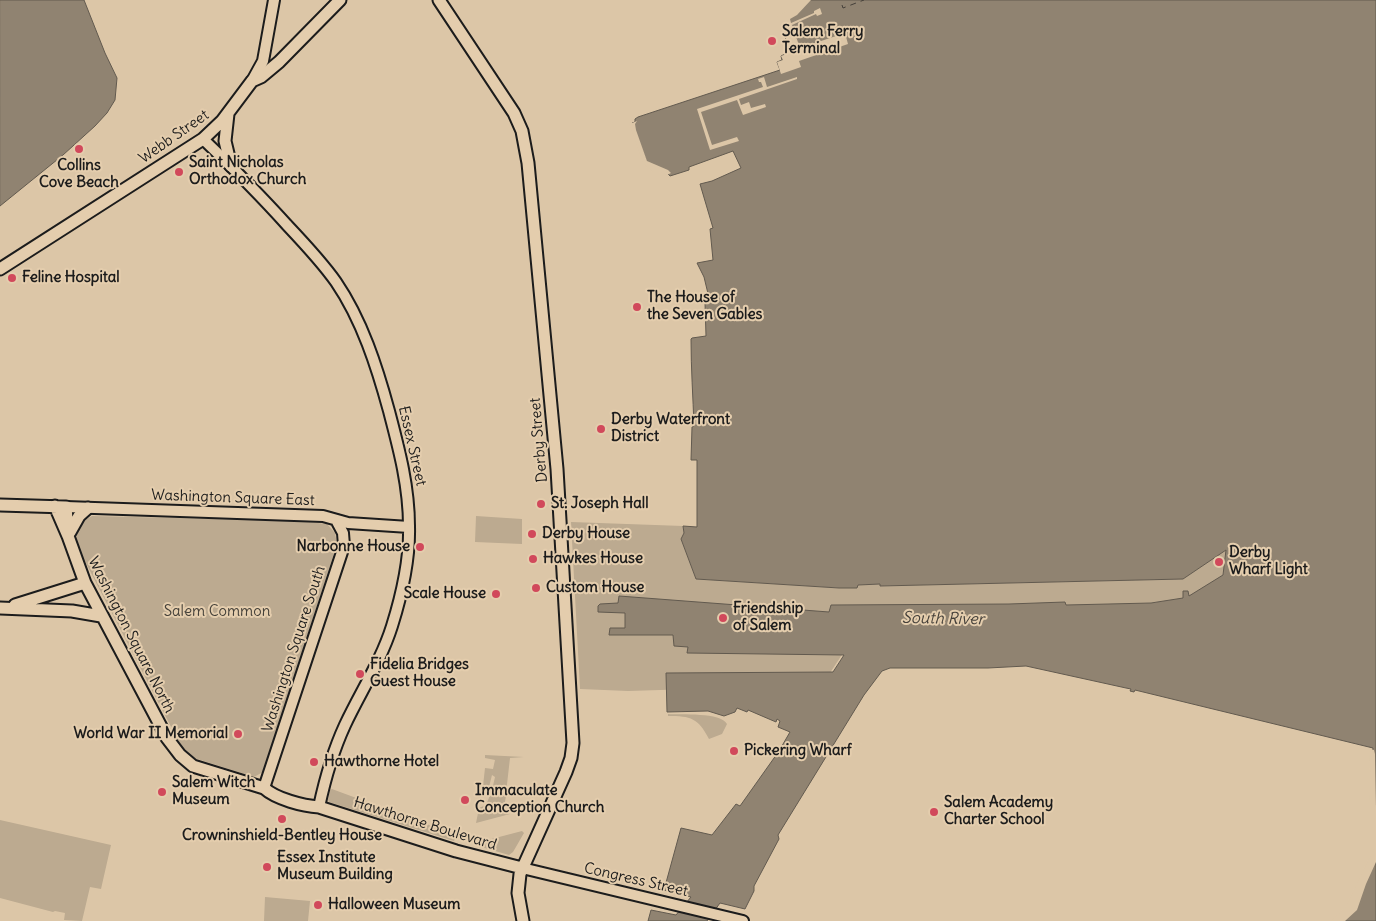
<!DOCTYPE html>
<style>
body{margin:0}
canvas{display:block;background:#dcc6a7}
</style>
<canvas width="1376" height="921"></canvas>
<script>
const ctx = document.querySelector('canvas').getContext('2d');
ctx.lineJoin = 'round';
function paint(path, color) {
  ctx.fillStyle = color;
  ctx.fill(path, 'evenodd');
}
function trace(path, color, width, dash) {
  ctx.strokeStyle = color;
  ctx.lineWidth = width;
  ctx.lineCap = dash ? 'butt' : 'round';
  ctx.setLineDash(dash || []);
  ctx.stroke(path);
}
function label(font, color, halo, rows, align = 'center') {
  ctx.font = font + ' Delius,sans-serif';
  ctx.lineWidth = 4;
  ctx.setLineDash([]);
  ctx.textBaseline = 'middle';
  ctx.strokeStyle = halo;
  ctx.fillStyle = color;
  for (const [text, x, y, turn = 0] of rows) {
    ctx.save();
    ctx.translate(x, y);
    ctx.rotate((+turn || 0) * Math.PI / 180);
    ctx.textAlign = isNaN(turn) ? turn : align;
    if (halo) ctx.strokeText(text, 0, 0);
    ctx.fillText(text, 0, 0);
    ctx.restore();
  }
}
const green = new Path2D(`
 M 92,516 L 300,521 L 327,524 L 335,533 L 337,544 L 263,772 L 254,777 L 194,758 L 181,746 L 77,546 C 74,532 79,522 92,516 Z
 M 476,516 L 522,519 L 522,544 L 475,542 Z
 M 571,522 L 683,526 L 684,533 L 681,539 L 696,579 L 839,588 L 857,588 L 858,585 L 880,584 L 881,586 L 1183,579 L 1227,549 L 1223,575 L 1228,577 L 1206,596 L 851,641 L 822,685 L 628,691 L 580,689 Z
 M 668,714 C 681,715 721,712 727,724 L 722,734 L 709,739 C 698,718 691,716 668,716 Z
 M 485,755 L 524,757 L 510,758 L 506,793 L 492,790 L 495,777 L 492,775 L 489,787 L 483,786 L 485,768 L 493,769 L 495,760 L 485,758 Z
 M 332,789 L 456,835 L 454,841 L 329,802 L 328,800 L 330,790 Z
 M 491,793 L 506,796 L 503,813 L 510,814 L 476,823 L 479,808 L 486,805 Z
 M 0,820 L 111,845 L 101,889 L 90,887 L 82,921 L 64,920 L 65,913 L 55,911 L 53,912 L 0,898 Z
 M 522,831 L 524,833 L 513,852 L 509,855 L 478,846 L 480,842 Z
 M 265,897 L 310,901 L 308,921 L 264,921 Z`);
const water = new Path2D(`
 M 0,0 L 84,0 L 105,53 L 117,78 L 115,100 L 107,113 L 95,126 L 63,155 L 0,206 Z
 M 801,0 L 1376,0 L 1376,805 L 1374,804 L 1372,759 L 1373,748 L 1135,690 L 1134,692 L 1130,691 L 1131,689 L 1126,688 L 1026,666 L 988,668 L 890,668 L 882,671 L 864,695 L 778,835 L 779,839 L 754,886 L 754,891 L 745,909 L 720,903 L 707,921 L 648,921 L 651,910 L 676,915 L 691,897 L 664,890 L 681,828 L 712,835 L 736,804 L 740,806 L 779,751 L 790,732 L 778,727 L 780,721 L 777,719 L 776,722 L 748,710 L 747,712 L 737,708 L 735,712 L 724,716 L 708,711 L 667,712 L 666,673 L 833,672 L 844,655 L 687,653 L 688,647 L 674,646 L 673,635 L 609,635 L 610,628 L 625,628 L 625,613 L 598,612 L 598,606 L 600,604 L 618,603 L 619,596 L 829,612 L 831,605 L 1009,604 L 1065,602 L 1066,605 L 1151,603 L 1183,598 L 1183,591 L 1188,591 L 1189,596 L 1223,575 L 1226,550 L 1183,579 L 880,586 L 880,584 L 858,585 L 857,588 L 839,588 L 696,579 L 681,539 L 684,533 L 683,526 L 697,527 L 697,460 L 691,460 L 692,427 L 694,426 C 693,397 691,369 691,339 L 692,338 L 706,336 L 705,303 L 710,302 L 704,277 L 697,263 L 713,260 L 710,229 L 713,228 L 700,184 L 712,181 L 741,168 L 733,151 L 689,167 L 689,170 L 670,176 L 666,172 L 648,166 L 632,123 L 635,122 L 635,119 L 638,117 L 780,70 L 777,62 L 782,60 L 781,56 L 787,53 C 785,25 779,23 801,0 Z
 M 1376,849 L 1376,921 L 1333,921 L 1347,910 Z`);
const pier = new Path2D(`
 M 798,0 L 811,0 L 797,15 L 790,19 L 791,23 L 814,13 L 814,11 L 820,8 L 822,14 L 817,16 L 816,14 L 792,25 L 800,48 L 845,33 L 848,44 L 799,61 L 801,67 L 781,74 L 777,62 L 783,60 L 781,56 L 787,54 L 786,37 L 781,21 L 778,21 L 777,16 L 787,11 Z
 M 764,77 L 767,87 L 797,77 L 797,79 L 739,99 L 741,105 L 749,102 L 751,108 L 765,104 L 766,107 L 743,115 L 737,100 L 701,112 L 712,145 L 737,137 L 739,141 L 710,150 L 697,109 L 763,87 L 761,82 L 759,82 L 758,79 Z
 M 630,121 L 632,123 L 637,121 L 635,124 L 636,130 L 647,161 L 668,170 L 671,173 L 667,175 L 659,172 L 653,172 L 643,164 L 629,124 Z
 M 1369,749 L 1374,750 L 1375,754 L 1376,808 L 1372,805 L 1369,799 L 1371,781 L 1369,759 L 1370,750 Z
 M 1376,846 L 1376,862 L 1366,884 L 1357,910 L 1345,921 L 1330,921 L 1345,908 L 1374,848 Z`);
const ferry = new Path2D(`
 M 842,5 L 843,8 L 864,0`);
const tertiary = new Path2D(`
 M 252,81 L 263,61 L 274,0
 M 203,139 C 232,167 260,195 287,225 C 304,243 322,262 336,282 C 362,320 377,367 389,411 C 399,449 409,486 409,526 C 410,559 402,594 392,626 C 381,661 361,691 345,725 C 333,751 325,779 319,807
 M 66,507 L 323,516 L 348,523 L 409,527
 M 264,788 L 344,546 L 343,533 L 336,520
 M 522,868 L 743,921`);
const secondary = new Path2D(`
 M 439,0 L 514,113 L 522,131 L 528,163 L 557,469 L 573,743 L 571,758 L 566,772 L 520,874 L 518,893 L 523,921
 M 228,114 L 225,141 L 231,166
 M 0,269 L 203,139 L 222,121 L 252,81 L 261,77 L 279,62 L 340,0
 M 0,505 L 66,507 L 68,532
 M 55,506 L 68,536 L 85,583 L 167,738 L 180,755 L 193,766 L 264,788 C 276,799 303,806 319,807 L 456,851 L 522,868
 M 70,532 L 79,516 L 88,508
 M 15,605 L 85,583
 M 0,608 L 72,611 L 101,616`);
const markers = [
 [772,41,5,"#d1495b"],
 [79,149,5,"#d1495b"],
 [179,172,5,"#d1495b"],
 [12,278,5,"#d1495b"],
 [637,307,5,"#d1495b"],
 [601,429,5,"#d1495b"],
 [541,504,5,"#d1495b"],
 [532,534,5,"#d1495b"],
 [420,547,5,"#d1495b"],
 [533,559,5,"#d1495b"],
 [1219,562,5,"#d1495b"],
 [536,588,5,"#d1495b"],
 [496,594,5,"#d1495b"],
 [723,618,5,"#d1495b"],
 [360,674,5,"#d1495b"],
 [238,734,5,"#d1495b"],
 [734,751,5,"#d1495b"],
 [314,762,5,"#d1495b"],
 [162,792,5,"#d1495b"],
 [465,800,5,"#d1495b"],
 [934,812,5,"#d1495b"],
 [282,819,5,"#d1495b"],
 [267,867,5,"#d1495b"],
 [318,905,5,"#d1495b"]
];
const poiNames = [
 ["Salem Ferry",782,32],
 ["Terminal",782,49],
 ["Saint Nicholas",189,163],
 ["Orthodox Church",189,180],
 ["Collins",79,166,"center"],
 ["Cove Beach",79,183,"center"],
 ["Feline Hospital",22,278],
 ["The House of",647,298],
 ["the Seven Gables",647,315],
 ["Derby Waterfront",611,420],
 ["District",611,437],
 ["St. Joseph Hall",551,504],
 ["Derby House",542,534],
 ["Narbonne House",410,547,"right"],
 ["Derby",1229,553],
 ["Wharf Light",1229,570],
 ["Hawkes House",543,559],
 ["Custom House",546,588],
 ["Scale House",486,594,"right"],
 ["Friendship",733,609],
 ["of Salem",733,626],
 ["Fidelia Bridges",370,665],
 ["Guest House",370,682],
 ["World War II Memorial",228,734,"right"],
 ["Pickering Wharf",744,751],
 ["Hawthorne Hotel",324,762],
 ["Salem Witch",172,783],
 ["Museum",172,800],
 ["Immaculate",475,791],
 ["Conception Church",475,808],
 ["Salem Academy",944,803],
 ["Charter School",944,820],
 ["Crowninshield-Bentley House",282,836,"center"],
 ["Essex Institute",277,858],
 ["Museum Building",277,875],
 ["Halloween Museum",328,905]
];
const streetNames = [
 ["Webb Street",174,137,-35],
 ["Derby Street",539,440,-95],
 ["Essex Street",412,446,77],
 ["Washington Square East",233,498,2],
 ["Washington Square North",131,635,63],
 ["Washington Square South",294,649,-72],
 ["Hawthorne Boulevard",425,824,17],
 ["Congress Street",636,880,13]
];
const parkNames = [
 ["Salem Common",217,612]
];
const waterNames = [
 ["South River",943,619,1]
];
paint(green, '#bcaa90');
paint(water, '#908371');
trace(water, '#625a4f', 1);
paint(pier, '#dcc6a7');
trace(ferry, '#45403a', 1, [6, 5]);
trace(tertiary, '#1c1c1c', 14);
trace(secondary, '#1c1c1c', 15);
trace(tertiary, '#e4cdad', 10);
trace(secondary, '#e4cdad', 11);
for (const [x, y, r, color] of markers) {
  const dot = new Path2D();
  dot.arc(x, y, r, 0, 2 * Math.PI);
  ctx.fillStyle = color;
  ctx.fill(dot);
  trace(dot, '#e4cdad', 2);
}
label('bold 15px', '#1c1c1c', '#e4cdad', poiNames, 'left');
label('15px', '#1c1c1c', '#e4cdad', streetNames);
label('15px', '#444039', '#e4cdad', parkNames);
label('italic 16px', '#45403a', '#e4cdad', waterNames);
</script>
